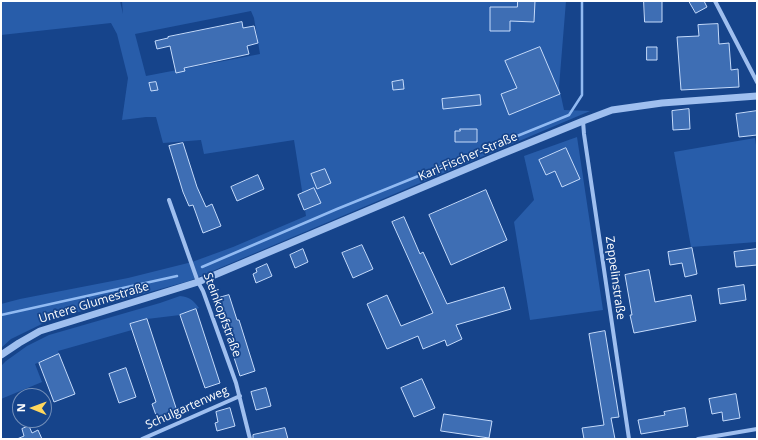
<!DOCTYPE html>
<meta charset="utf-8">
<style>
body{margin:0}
#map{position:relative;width:758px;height:440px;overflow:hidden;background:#16448b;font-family:"Open Sans",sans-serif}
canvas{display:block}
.frame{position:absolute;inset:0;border:2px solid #fff;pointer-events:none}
.north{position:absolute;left:12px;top:388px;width:40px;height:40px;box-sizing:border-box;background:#16448b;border:1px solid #738fb9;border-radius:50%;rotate:271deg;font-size:11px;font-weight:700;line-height:16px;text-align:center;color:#fff}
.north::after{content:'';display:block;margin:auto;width:14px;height:18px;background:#ffd75d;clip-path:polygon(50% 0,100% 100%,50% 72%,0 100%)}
</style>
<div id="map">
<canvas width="758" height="440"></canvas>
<div class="frame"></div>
<div class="north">N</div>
</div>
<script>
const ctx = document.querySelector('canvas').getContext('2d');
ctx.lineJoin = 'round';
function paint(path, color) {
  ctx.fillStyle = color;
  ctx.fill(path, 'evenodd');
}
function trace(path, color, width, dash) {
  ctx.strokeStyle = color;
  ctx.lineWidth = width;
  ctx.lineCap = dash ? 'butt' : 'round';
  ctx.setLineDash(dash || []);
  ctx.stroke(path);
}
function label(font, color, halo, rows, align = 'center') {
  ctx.font = font + ' "Open Sans",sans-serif';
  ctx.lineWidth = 3.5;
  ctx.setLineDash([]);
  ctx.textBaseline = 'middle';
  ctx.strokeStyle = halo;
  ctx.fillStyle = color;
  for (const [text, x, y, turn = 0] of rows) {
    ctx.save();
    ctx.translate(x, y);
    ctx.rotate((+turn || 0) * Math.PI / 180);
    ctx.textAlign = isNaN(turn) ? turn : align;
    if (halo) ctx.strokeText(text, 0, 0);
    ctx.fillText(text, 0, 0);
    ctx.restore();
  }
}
const green = new Path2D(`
 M 1,1 L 120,1 L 123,14 L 122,1 L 566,1 L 559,87 L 564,110 L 590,111 L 189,281 L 50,320 L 11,339 L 1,348 L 1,304 L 20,299 L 128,278 L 192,262 L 233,247 L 306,216 L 294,140 L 204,154 L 201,140 L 163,143 L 156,117 L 146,117 L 122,120 L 128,78 L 117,34 L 111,23 L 1,35 ZM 251,11 L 254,18 L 260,54 L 146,76 L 135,34 Z
 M 577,137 L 603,310 L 530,320 L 514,222 L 534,200 L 524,156 Z
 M 755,138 L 757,152 L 757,242 L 691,247 L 674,152 Z
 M 180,296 C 190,297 193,300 199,308 L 180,315 L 147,319 L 130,324 L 132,330 L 58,351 L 59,354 L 35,364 L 42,382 L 1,399 L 1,366 L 6,361 L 27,346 L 49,335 L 160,303 Z`);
const stream = new Path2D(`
 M 202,267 L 337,209 L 569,115 L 582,95 L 582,1
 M 1,315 L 177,276`);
const building = new Path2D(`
 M 518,1 L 535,1 L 534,22 L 510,21 L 510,31 L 490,31 L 490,7 L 517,7 Z
 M 644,1 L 662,1 L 662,22 L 645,22 Z
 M 689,1 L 704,1 L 707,7 L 696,13 Z
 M 242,22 L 243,28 L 254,26 L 258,43 L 247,46 L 249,54 L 203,64 L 184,68 L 185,71 L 176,73 L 170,46 L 157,49 L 155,41 L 168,38 L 168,37 Z
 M 718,24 L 719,44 L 729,43 L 731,70 L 738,69 L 739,87 L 681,90 L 677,37 L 699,36 L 698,25 Z
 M 540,47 L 560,94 L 509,115 L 501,94 L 517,88 L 505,61 Z
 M 647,47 L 657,47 L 657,60 L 647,60 Z
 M 403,80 L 404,89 L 393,90 L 392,82 Z
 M 156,82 L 158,90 L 151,91 L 149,83 Z
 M 480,95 L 481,105 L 443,109 L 442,99 Z
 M 689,109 L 690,129 L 673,130 L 672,111 Z
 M 757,111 L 757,135 L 739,137 L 736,114 Z
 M 460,129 L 477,129 L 477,142 L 455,142 L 455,131 L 460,131 Z
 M 183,143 L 197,187 L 206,207 L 212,204 L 221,226 L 203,233 L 193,205 L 189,206 L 183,192 L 169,146 Z
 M 566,148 L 580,179 L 562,187 L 555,171 L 546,175 L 539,160 Z
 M 325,169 L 331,183 L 317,189 L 311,174 Z
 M 258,175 L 264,189 L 237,201 L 231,187 Z
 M 314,188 L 321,203 L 304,210 L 298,195 Z
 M 486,190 L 507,240 L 451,265 L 429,215 Z
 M 404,217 L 420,254 L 423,252 L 447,304 L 504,287 L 511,309 L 456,325 L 462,339 L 447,346 L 445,340 L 423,349 L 418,336 L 387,349 L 367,304 L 387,295 L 401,326 L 433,313 L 392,222 Z
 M 362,245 L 373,269 L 353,278 L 342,253 Z
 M 692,248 L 697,274 L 685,277 L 682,263 L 670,265 L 668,252 Z
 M 303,249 L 308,262 L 295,268 L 290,255 Z
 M 757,249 L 757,265 L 736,267 L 734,252 Z
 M 267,264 L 272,276 L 256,283 L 253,274 L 257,272 L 256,269 Z
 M 649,270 L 655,302 L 691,295 L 696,321 L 634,333 L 630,315 L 632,315 L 625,275 Z
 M 744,285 L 746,300 L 720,304 L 718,289 Z
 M 229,295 L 237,320 L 239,320 L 255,371 L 240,376 L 215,299 Z
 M 196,309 L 220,383 L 205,388 L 180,315 Z
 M 147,319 L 177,411 L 157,418 L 152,404 L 156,402 L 130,324 Z
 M 605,331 L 619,417 L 611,418 L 615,439 L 584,439 L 582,428 L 604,425 L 589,334 Z
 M 59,354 L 75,394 L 54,402 L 39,363 Z
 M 126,368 L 136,397 L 119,403 L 109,374 Z
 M 422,379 L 435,408 L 414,417 L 401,388 Z
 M 266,388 L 271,406 L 256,410 L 251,392 Z
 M 736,394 L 740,418 L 723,421 L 722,412 L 712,414 L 709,399 Z
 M 230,408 L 235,426 L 217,431 L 215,423 L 218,422 L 216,412 Z
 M 685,408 L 688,426 L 641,434 L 638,420 L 665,415 L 664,412 Z
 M 444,414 L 492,421 L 489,438 L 441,431 Z
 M 29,426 L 32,433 L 38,430 L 42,439 L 17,439 L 24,436 L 22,429 Z
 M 285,428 L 288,439 L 253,439 L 253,435 Z`);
const minor = new Path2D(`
 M 715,1 L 757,82
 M 583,121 L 584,134 L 629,439
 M 169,200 L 198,282 L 203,291 L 236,383 L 250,439
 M 142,439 L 240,396
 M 698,439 L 757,429`);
const tertiary = new Path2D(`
 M 1,355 L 19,343 L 40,331 L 198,282 L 497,156 L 583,121 L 612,110 L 662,103 L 757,96`);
const streetNames = [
 ["Karl-Fischer-Straße",468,157,-23],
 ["Zeppelinstraße",615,278,82],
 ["Untere Glumestraße",94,303,-17],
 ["Steinkopfstraße",222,315,70],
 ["Schulgartenweg",187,408,-24]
];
paint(green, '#285daa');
trace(stream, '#91baf2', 2.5);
paint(building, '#3e6eb4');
trace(building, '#c5dbfb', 1);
trace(minor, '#9fbfef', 4);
trace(tertiary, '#9fbfef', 7);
label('12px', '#fff', '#16448b', streetNames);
</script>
